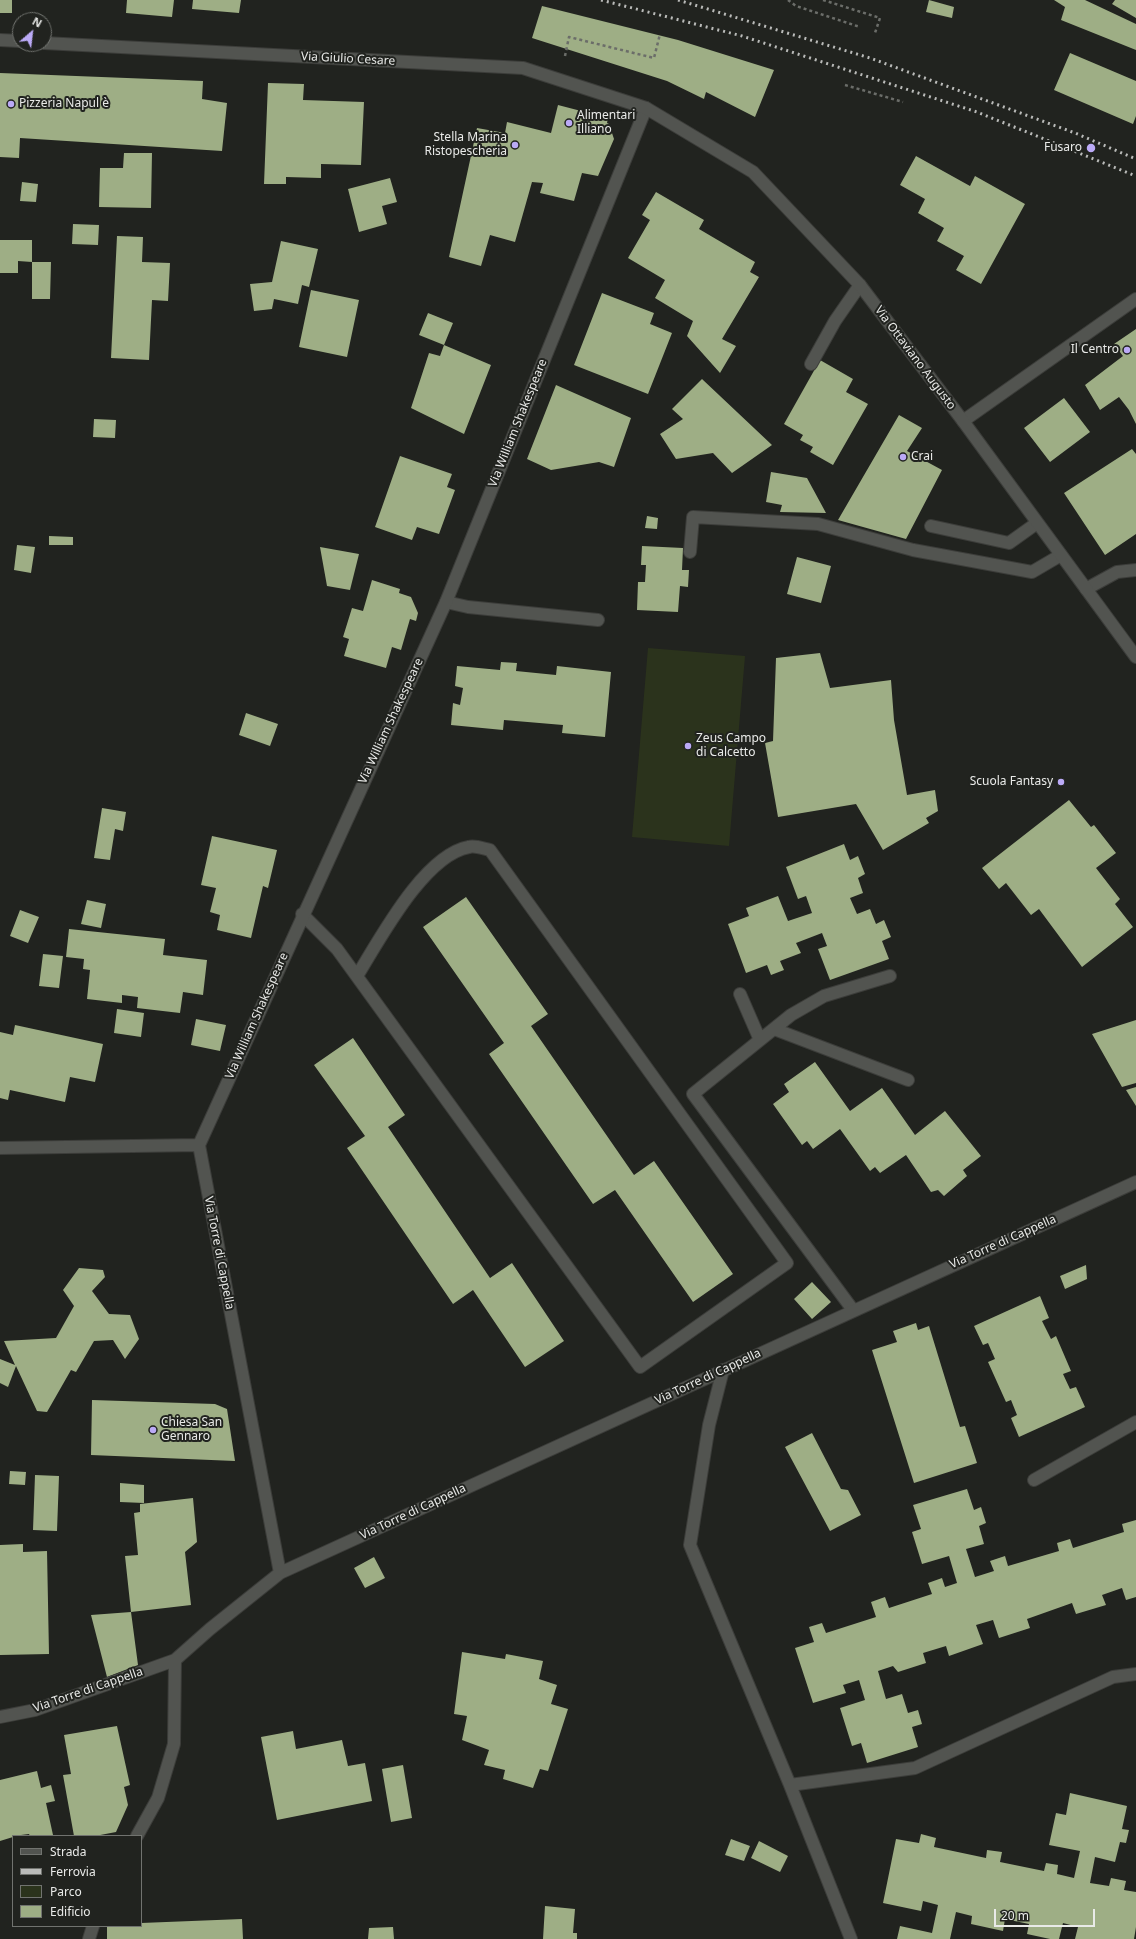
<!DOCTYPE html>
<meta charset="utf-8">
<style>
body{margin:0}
#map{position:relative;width:1136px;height:1939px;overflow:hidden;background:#21231f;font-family:"Noto Sans",sans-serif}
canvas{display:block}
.legend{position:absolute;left:12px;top:1835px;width:130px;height:92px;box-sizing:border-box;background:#21231f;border:1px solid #71736f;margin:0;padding:5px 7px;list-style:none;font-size:12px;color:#e9eae8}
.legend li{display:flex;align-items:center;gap:8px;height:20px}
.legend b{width:20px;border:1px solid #71736f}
.north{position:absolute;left:12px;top:12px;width:40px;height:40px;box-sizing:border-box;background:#21231f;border:1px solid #71736f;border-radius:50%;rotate:28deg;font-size:11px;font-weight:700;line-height:16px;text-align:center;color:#e9eae8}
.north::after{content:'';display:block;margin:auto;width:14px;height:18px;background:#bbaaf6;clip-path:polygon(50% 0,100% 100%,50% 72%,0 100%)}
.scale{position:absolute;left:994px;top:1909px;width:101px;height:18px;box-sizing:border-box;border:2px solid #e9eae8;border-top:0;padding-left:5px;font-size:12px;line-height:14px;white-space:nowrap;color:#e9eae8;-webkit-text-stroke:3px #21231f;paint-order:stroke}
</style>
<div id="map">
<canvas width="1136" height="1939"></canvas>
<ul class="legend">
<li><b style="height:5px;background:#525450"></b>Strada</li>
<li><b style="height:5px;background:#babbb9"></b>Ferrovia</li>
<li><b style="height:11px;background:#2b331c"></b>Parco</li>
<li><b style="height:11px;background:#9eae85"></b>Edificio</li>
</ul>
<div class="north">N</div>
<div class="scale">20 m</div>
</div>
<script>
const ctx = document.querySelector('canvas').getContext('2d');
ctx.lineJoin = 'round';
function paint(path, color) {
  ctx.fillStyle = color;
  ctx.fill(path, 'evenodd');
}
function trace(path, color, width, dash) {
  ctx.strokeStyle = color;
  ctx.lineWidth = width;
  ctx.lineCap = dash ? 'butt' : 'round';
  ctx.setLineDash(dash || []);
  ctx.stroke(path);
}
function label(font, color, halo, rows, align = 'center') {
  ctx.font = font + ' "Noto Sans",sans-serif';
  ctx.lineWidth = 4;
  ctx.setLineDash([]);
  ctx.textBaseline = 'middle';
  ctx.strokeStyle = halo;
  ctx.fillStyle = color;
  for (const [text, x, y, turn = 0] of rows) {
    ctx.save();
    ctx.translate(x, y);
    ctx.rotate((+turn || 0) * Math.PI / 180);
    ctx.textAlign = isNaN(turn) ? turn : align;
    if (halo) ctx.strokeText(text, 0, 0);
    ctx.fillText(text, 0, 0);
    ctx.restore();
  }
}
const green = new Path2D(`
 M 648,648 L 745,656 L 729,846 L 632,837 Z`);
const building = new Path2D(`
 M 0,0 L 12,0 L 12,13 L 0,13 Z
 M 127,0 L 174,0 L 172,17 L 126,13 Z
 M 193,0 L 241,0 L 239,13 L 192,9 Z
 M 929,0 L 954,7 L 952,18 L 926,12 Z
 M 1054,0 L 1085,0 L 1136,24 L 1136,50 L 1061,20 L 1065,7 Z
 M 1115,0 L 1136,0 L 1136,18 L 1112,4 Z
 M 542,6 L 678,40 L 774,70 L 755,117 L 706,92 L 704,99 L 667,81 L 532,38 Z
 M 1070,53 L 1136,81 L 1136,116 L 1133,124 L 1054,90 Z
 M 0,73 L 203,81 L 202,99 L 227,103 L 222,151 L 20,138 L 19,158 L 0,157 Z
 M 268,83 L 304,84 L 303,100 L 364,102 L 361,165 L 321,164 L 321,178 L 286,177 L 286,184 L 264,184 Z
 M 558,105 L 608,118 L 607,123 L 609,124 L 614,139 L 598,176 L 582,173 L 574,201 L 540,193 L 543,183 L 532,182 L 515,242 L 490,235 L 481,266 L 449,257 L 477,128 L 505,133 L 507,122 L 551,133 Z
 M 124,153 L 152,153 L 151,208 L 99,207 L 100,168 L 123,168 Z
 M 916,156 L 970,186 L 975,176 L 1025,204 L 981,284 L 956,270 L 964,256 L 937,241 L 944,228 L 918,213 L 925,199 L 900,185 Z
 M 390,178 L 397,202 L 382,206 L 387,224 L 359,232 L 348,189 Z
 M 22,182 L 38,184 L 36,202 L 20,201 Z
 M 656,192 L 704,220 L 699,229 L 755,262 L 750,272 L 759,277 L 722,339 L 736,346 L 720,373 L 687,336 L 693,321 L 655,298 L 665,280 L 628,258 L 650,220 L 642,215 Z
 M 73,224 L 99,225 L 98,245 L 72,244 Z
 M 117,236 L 143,237 L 142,262 L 170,263 L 168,301 L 152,300 L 149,360 L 111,358 Z
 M 0,240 L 32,240 L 32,262 L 18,261 L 18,273 L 0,273 Z
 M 281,241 L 318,249 L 309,287 L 302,285 L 298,304 L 274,299 L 272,309 L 254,311 L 250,284 L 272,282 Z
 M 32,262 L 51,262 L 50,299 L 32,299 Z
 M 311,290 L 359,300 L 347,357 L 299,347 Z
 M 602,293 L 654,313 L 650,324 L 672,333 L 648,394 L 574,365 Z
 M 428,313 L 453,323 L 444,345 L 491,365 L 464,434 L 411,408 L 429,353 L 440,356 L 444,345 L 419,335 Z
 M 1136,329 L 1136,424 L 1129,410 L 1119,397 L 1100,410 L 1085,385 L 1123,356 L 1114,344 Z
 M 820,360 L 853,379 L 846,392 L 868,404 L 833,465 L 810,452 L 813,447 L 800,440 L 803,435 L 784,424 Z
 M 702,379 L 772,445 L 732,473 L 713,453 L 676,459 L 660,434 L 683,419 L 672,409 Z
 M 556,385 L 631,418 L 614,467 L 599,462 L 551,470 L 527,459 Z
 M 1064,398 L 1090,432 L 1050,462 L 1024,428 Z
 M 899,415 L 922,428 L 907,451 L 942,470 L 906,539 L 838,520 Z
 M 94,419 L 116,420 L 115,438 L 93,437 Z
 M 1132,449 L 1136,454 L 1136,534 L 1105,555 L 1064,493 Z
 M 400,456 L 452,474 L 447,487 L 455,490 L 439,534 L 417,527 L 412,540 L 375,527 Z
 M 771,472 L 807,478 L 826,513 L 780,512 L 782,505 L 766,502 Z
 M 647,516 L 658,518 L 657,529 L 645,528 Z
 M 49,536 L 73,537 L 73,545 L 49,545 Z
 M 17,545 L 35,547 L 31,573 L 14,570 Z
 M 642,546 L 683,548 L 682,570 L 689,570 L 688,587 L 680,586 L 678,612 L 637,610 L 638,582 L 645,582 L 646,565 L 641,565 Z
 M 320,547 L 359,554 L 350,590 L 327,586 Z
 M 797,557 L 831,566 L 821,603 L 787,594 Z
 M 372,580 L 400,589 L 399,593 L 411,597 L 418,613 L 416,621 L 410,619 L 401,650 L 392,647 L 386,668 L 344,656 L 349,639 L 343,637 L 352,608 L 363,611 Z
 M 820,653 L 830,688 L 891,680 L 894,720 L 907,795 L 935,790 L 938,811 L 926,818 L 929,823 L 883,850 L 856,804 L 778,817 L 765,743 L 773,741 L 776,658 Z
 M 501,662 L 517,663 L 516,671 L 556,675 L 557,666 L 611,672 L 605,737 L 562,733 L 563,725 L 504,720 L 503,730 L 451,725 L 453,703 L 460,705 L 463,688 L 455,686 L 457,666 L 500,670 Z
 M 246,713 L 278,724 L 270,746 L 239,735 Z
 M 1069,800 L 1091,827 L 1094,825 L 1116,853 L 1096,868 L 1120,899 L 1115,904 L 1133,927 L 1082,967 L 1039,909 L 1031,915 L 1006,883 L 999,889 L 982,868 Z
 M 102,808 L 126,812 L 123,831 L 115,829 L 110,860 L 94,858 Z
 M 212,836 L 277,850 L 268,888 L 263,886 L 251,938 L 217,930 L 220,915 L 210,912 L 216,888 L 201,885 Z
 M 844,844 L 850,860 L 858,856 L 865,874 L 858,878 L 863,893 L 850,898 L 857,914 L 870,909 L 876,924 L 884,920 L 891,937 L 882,941 L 889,959 L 830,980 L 818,949 L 827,946 L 822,933 L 796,943 L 801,953 L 780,961 L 784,970 L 771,975 L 767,965 L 746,973 L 728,924 L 749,916 L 746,908 L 778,896 L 788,921 L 812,913 L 806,896 L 798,899 L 786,867 Z
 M 466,897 L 548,1014 L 531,1026 L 634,1175 L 654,1161 L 733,1274 L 693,1302 L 615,1190 L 593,1204 L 489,1054 L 504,1043 L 423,927 Z
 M 87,900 L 106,904 L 101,928 L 81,924 Z
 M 20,910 L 39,917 L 28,943 L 10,936 Z
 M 69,929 L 165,939 L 163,955 L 207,960 L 203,995 L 183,992 L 180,1013 L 137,1008 L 138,997 L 122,995 L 122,1003 L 87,999 L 90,970 L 83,969 L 84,959 L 66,957 Z
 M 43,954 L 63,956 L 59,988 L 39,986 Z
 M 117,1009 L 144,1013 L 141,1037 L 114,1033 Z
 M 196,1019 L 226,1025 L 220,1051 L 191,1045 Z
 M 1136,1020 L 1136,1083 L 1122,1087 L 1092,1034 Z
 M 15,1025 L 103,1044 L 95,1082 L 70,1077 L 65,1102 L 10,1090 L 8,1100 L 0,1098 L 0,1032 L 13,1035 Z
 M 353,1038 L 405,1115 L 388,1127 L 490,1278 L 512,1263 L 564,1341 L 525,1367 L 473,1290 L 453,1304 L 347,1148 L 365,1136 L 314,1065 Z
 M 815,1062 L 850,1111 L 882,1088 L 915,1135 L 945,1111 L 981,1156 L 963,1170 L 967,1176 L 944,1196 L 938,1190 L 931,1192 L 906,1155 L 880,1173 L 875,1167 L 870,1171 L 840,1129 L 813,1149 L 807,1141 L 802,1145 L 773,1104 L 789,1092 L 784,1084 Z
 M 1136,1087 L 1136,1106 L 1126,1090 Z
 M 1086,1265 L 1087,1279 L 1065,1289 L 1060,1276 Z
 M 79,1268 L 103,1270 L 105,1277 L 92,1291 L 109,1314 L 130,1315 L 139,1339 L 125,1359 L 113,1340 L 94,1341 L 76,1372 L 71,1370 L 47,1412 L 37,1411 L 16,1366 L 8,1387 L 0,1383 L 0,1359 L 15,1365 L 4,1341 L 56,1338 L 74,1306 L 63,1290 Z
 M 812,1282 L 831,1302 L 812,1319 L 794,1299 Z
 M 1040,1296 L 1049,1318 L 1042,1321 L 1051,1339 L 1056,1336 L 1071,1371 L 1063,1374 L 1070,1389 L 1076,1387 L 1085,1407 L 1019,1437 L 1011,1418 L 1017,1415 L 1011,1400 L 1006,1402 L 988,1362 L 995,1359 L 988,1343 L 983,1345 L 974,1326 Z
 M 916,1323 L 918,1330 L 929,1326 L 960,1427 L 965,1426 L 977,1463 L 914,1483 L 872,1350 L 897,1342 L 893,1331 Z
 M 92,1400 L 215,1404 L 227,1409 L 235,1461 L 91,1455 Z
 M 812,1433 L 841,1489 L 848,1490 L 861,1515 L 830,1531 L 785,1447 Z
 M 10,1471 L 26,1472 L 25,1485 L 9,1484 Z
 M 35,1475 L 59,1476 L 57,1531 L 33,1530 Z
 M 120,1483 L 144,1485 L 144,1503 L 120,1502 Z
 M 967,1489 L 974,1510 L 981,1507 L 986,1523 L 979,1526 L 984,1544 L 966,1549 L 975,1577 L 994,1571 L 990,1561 L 1005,1556 L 1008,1566 L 1059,1551 L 1057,1543 L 1070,1539 L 1073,1548 L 1124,1532 L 1122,1524 L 1136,1520 L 1136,1597 L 1126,1600 L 1122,1588 L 1102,1595 L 1106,1605 L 1076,1614 L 1072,1603 L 1027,1619 L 1030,1628 L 999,1638 L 993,1620 L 976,1625 L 983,1644 L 949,1656 L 946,1646 L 923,1653 L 926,1663 L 898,1672 L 893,1666 L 878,1671 L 886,1699 L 902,1694 L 908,1713 L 918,1710 L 922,1724 L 912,1727 L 918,1747 L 867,1763 L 861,1743 L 852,1746 L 840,1708 L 865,1700 L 859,1680 L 843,1685 L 846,1693 L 813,1703 L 795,1648 L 814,1642 L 809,1627 L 822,1623 L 826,1633 L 876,1617 L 871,1602 L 885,1597 L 889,1608 L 932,1594 L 928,1583 L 942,1578 L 945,1587 L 957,1583 L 949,1556 L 922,1564 L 912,1532 L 921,1529 L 913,1505 Z
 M 193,1498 L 197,1542 L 185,1552 L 191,1605 L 131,1612 L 138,1665 L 107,1677 L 91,1615 L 131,1612 L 125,1556 L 138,1555 L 134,1513 L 140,1512 L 140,1504 Z
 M 23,1544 L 23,1552 L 47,1551 L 49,1654 L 0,1655 L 0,1545 Z
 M 374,1557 L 385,1578 L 365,1588 L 354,1568 Z
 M 462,1652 L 505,1659 L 506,1654 L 543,1661 L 539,1679 L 557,1685 L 551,1704 L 568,1709 L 548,1771 L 540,1769 L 533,1788 L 503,1779 L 505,1770 L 484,1765 L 489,1750 L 462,1740 L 467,1716 L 454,1714 Z
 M 117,1726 L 130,1785 L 124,1787 L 128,1805 L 116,1832 L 95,1836 L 74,1836 L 63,1775 L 71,1774 L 64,1735 Z
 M 293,1731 L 296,1749 L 342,1740 L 348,1766 L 365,1763 L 372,1801 L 277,1820 L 261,1737 Z
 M 403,1765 L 412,1818 L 391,1822 L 382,1769 Z
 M 37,1771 L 41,1788 L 51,1785 L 55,1801 L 46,1803 L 53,1835 L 30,1836 L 29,1834 L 13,1836 L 13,1837 L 0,1841 L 0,1780 Z
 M 1070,1793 L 1127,1806 L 1122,1829 L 1129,1830 L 1126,1843 L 1120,1842 L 1115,1862 L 1095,1857 L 1090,1883 L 1109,1886 L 1111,1878 L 1126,1881 L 1124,1890 L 1136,1892 L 1136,1927 L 1134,1939 L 1075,1939 L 1078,1927 L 1063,1923 L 1059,1939 L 1050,1939 L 1027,1934 L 1029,1924 L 1005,1919 L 1003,1931 L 971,1924 L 972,1916 L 956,1912 L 950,1939 L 897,1939 L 900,1926 L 932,1933 L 938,1905 L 923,1901 L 921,1911 L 883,1903 L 896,1839 L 919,1843 L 921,1834 L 936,1838 L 934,1847 L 986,1858 L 987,1850 L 1002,1852 L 1000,1862 L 1044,1871 L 1046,1863 L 1058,1865 L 1057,1874 L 1074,1878 L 1080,1851 L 1049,1845 L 1056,1813 L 1066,1815 Z
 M 731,1839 L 750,1846 L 744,1861 L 725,1855 Z
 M 759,1841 L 788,1856 L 780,1872 L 751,1858 Z
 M 545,1906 L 575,1909 L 573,1933 L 577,1933 L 577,1939 L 543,1939 Z
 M 242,1919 L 243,1939 L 107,1939 L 107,1926 L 141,1926 L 141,1923 Z
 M 393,1927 L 394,1939 L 368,1939 L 369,1928 Z`);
const path = new Path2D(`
 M 788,0 L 796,6 L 860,27
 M 823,0 L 880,18 L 875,33
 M 565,56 L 569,37 L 654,58 L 660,34
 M 845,85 L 903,102`);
const lane = new Path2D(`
 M 811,364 L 835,321 L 860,285
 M 963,421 L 1136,299
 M 931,526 L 1009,543 L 1037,523
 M 690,552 L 693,517 L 818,524 L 913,550 L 1032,572 L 1061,555
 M 1086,589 L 1117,572 L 1136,570
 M 446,602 L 468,607 L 598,620
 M 302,914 L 337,949 L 640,1367 L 787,1263 L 490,850 C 484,849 475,845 469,847 C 424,855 380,939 357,976
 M 740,994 L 760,1040
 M 774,1029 L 908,1080
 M 853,1310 L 693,1094 L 791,1015 L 824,996 L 890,976`);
const street = new Path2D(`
 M 199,1145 L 446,602 L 646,108
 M 199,1145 L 280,1573
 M 0,1148 L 199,1145
 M 723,1370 L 709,1425 L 690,1545 L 790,1785 L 851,1939
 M 1034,1480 L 1136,1422
 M 0,1717 L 35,1710 L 175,1660 L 210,1629 L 280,1573 L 1136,1182
 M 790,1785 L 915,1768 L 1113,1677 L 1136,1674
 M 137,1836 L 158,1798 L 174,1744 L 175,1660
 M 89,1939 L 93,1926`);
const secondary = new Path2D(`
 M 0,40 L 20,41
 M 44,43 L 523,68 L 646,108 L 753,172 L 860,285 L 963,421 L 1136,657`);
const rail = new Path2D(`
 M 601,0 L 742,36 L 977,112 L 1136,176
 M 678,0 L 870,58 L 1075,133 L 1136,159`);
const markers = [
 [11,104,4,"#bbaaf6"],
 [569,123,4,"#bbaaf6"],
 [515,145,4,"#bbaaf6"],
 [1091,148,5,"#bbaaf6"],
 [1127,350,4,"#bbaaf6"],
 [903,457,4,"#bbaaf6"],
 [688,746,4,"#bbaaf6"],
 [1061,782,4,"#bbaaf6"],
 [153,1430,4,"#bbaaf6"]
];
const streetNames = [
 ["Via Giulio Cesare",348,59,3],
 ["Via Ottaviano Augusto",915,358,53],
 ["Via William Shakespeare",518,423,-68],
 ["Via William Shakespeare",391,721,-65],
 ["Via William Shakespeare",257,1016,-66],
 ["Via Torre di Cappella",1003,1242,-24],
 ["Via Torre di Cappella",219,1253,79],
 ["Via Torre di Cappella",708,1377,-25],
 ["Via Torre di Cappella",413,1512,-25],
 ["Via Torre di Cappella",88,1690,-19]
];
const poiNames = [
 ["Pizzeria Napul è",19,104],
 ["Alimentari",577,116],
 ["Illiano",577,130],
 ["Stella Marina",507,138,"right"],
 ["Ristopescheria",507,152,"right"],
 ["Fusaro",1082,148,"right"],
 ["Il Centro",1119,350,"right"],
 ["Crai",911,457],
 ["Zeus Campo",696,739],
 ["di Calcetto",696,753],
 ["Scuola Fantasy",1053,782,"right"],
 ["Chiesa San",161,1423],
 ["Gennaro",161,1437]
];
paint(green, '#2b331c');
paint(building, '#9eae85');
trace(lane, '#3c3d3a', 14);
trace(street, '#3c3d3a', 14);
trace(secondary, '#3c3d3a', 14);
trace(path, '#6b6d69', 2.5, [3, 3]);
trace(lane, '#525450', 12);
trace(street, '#525450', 12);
trace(secondary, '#525450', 12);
trace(rail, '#babbb9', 3, [2, 4]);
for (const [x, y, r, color] of markers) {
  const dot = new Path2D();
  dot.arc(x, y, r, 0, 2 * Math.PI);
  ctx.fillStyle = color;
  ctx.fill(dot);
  trace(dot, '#21231f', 1.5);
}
label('12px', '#e9eae8', '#21231f', streetNames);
label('12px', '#e9eae8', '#21231f', poiNames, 'left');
</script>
